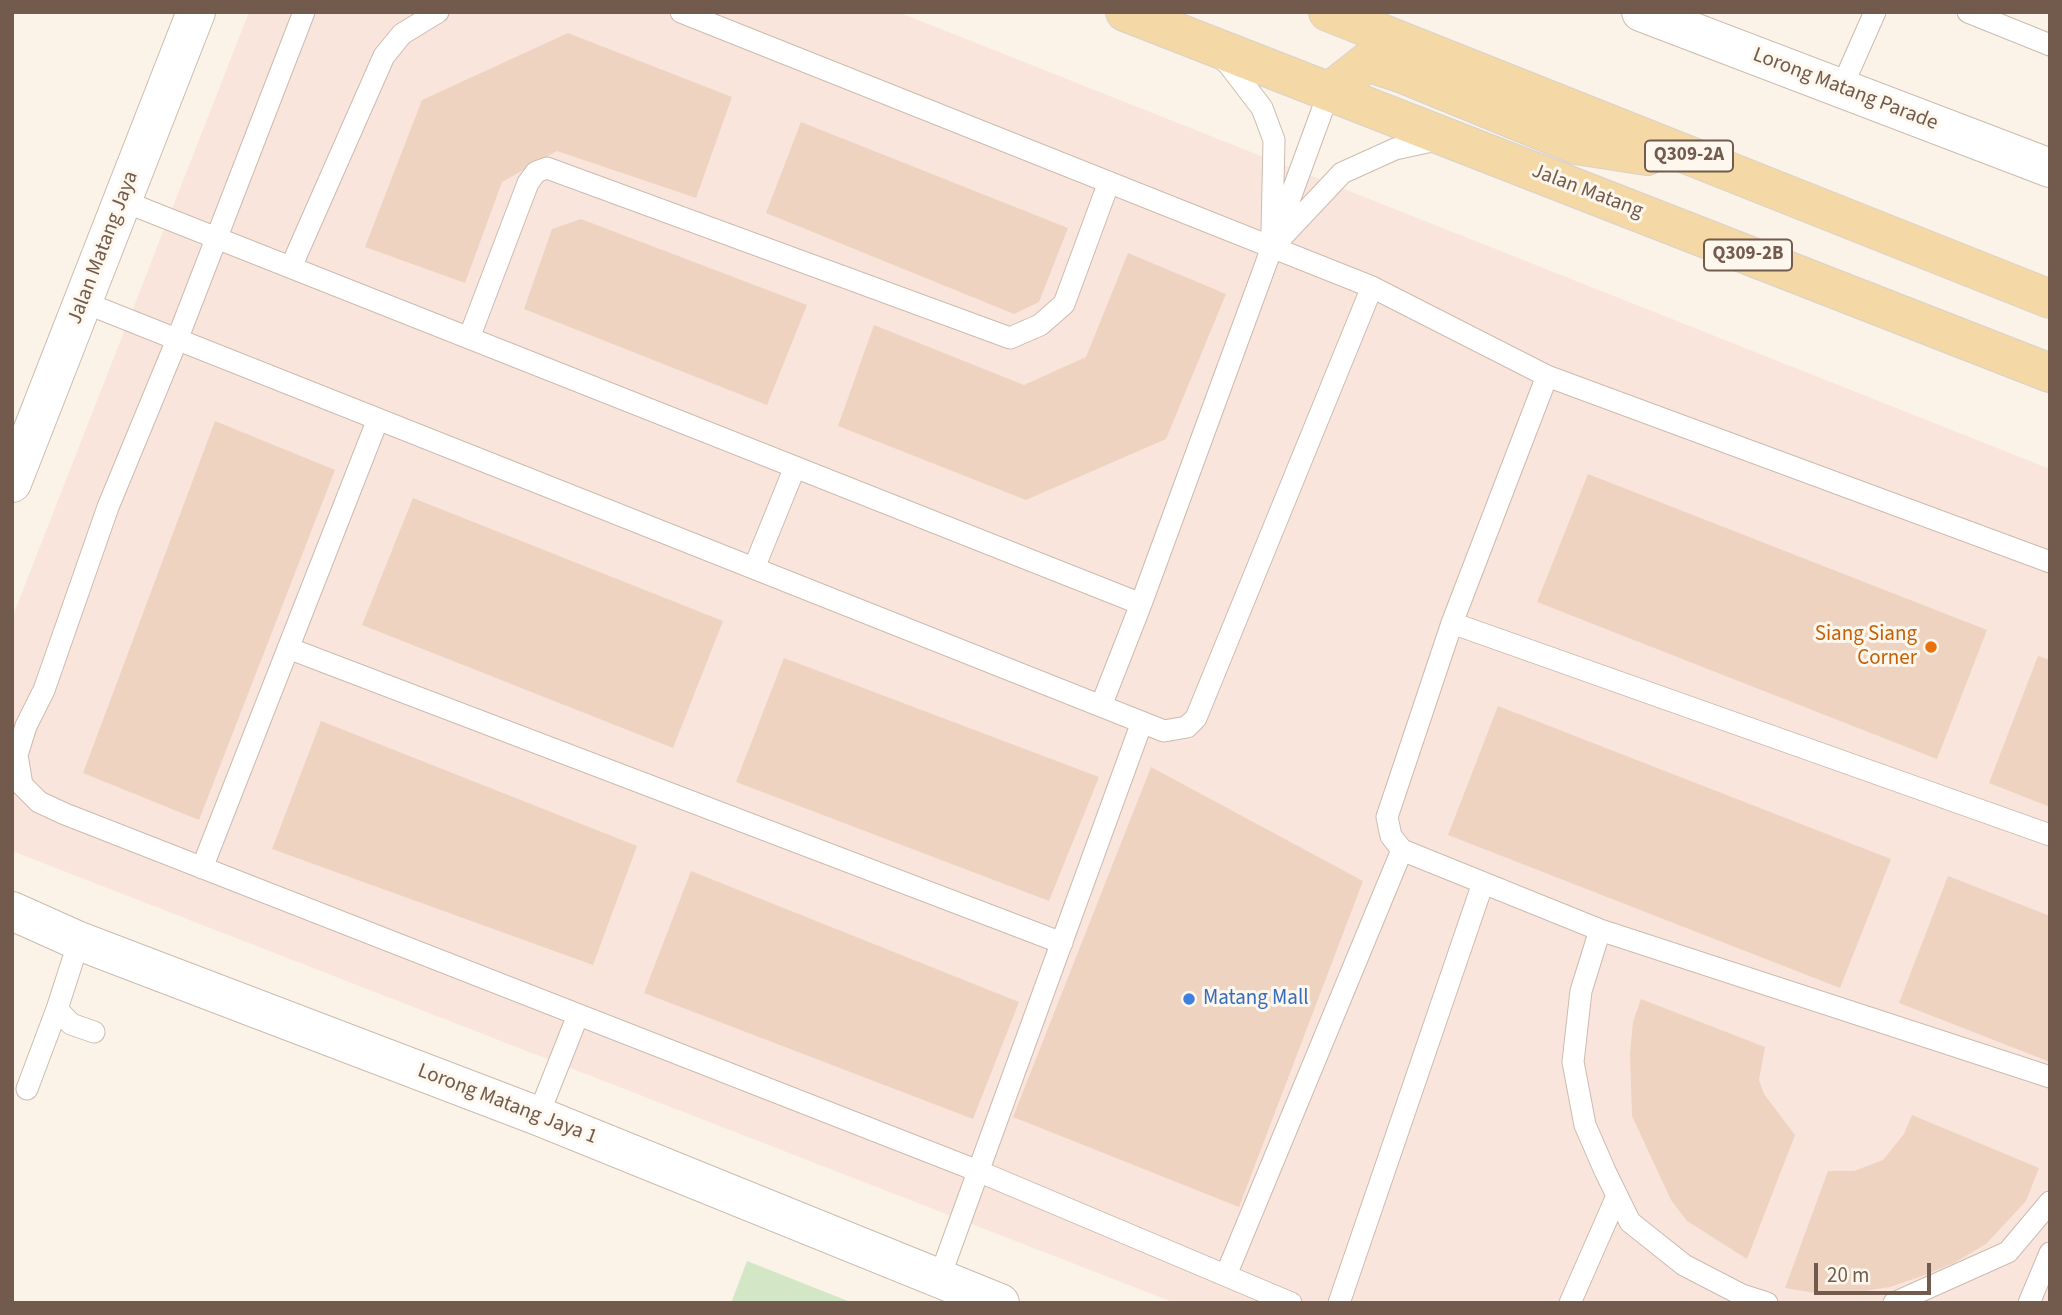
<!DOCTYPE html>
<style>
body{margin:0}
#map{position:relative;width:2062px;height:1315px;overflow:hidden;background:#fbf3e7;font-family:"Source Sans 3",sans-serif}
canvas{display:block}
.frame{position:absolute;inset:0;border:14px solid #725b4d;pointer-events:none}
.scale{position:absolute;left:1814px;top:1263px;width:117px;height:32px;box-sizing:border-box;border:4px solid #725b4d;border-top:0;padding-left:9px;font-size:21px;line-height:24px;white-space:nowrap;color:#725b4d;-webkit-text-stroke:5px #fef7ed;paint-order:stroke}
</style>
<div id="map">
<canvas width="2062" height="1315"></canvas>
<div class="frame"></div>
<div class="scale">20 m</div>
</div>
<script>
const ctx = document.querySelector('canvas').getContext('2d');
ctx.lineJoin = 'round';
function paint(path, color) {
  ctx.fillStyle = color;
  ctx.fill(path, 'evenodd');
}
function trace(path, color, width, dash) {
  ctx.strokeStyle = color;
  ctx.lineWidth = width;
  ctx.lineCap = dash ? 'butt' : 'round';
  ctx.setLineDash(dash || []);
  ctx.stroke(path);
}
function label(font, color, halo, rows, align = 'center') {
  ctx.font = font + ' "Source Sans 3",sans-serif';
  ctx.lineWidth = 6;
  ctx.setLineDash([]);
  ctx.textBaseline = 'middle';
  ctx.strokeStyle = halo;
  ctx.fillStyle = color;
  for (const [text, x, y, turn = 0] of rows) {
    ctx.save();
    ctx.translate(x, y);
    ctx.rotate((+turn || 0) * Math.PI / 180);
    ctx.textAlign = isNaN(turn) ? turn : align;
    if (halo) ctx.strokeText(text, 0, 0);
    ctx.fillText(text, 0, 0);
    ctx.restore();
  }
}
const commercial = new Path2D(`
 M 249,12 L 898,12 L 2050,469 L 2050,1303 L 1175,1303 L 12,851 L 12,618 Z`);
const green = new Path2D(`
 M 747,1261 L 853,1303 L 731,1303 Z`);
const building = new Path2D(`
 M 568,33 L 732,97 L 696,198 L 557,151 L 502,182 L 465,283 L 365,247 L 422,100 Z
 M 801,122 L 1068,228 L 1039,302 L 1014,314 L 766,213 Z
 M 581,219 L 807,305 L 767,405 L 524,309 L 552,229 Z
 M 1128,253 L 1226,294 L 1166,439 L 1026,500 L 838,426 L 874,325 L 1024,385 L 1086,357 Z
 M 215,421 L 335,470 L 199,820 L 83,773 Z
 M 1588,474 L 1987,630 L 1937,759 L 1537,602 Z
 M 413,498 L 723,621 L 673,748 L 362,625 Z
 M 2038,656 L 2050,660 L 2050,807 L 1989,783 Z
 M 784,658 L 1099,777 L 1049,901 L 736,782 Z
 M 1498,706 L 1891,859 L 1840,988 L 1448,835 Z
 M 321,721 L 637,846 L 593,965 L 272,849 Z
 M 1151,767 L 1363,881 L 1239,1207 L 1013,1117 Z
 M 691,871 L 1019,1002 L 973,1119 L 644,993 Z
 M 1948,876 L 2050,916 L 2050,1062 L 1899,1003 Z
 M 1641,999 L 1765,1047 L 1759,1080 L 1764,1094 L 1795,1135 L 1747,1259 L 1687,1221 L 1671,1200 L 1632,1116 L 1630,1054 L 1633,1022 Z
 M 1912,1115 L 2039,1168 L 2026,1201 L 1986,1244 L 1954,1263 L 1922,1276 L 1890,1287 L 1852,1293 L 1821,1294 L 1785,1288 L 1828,1171 L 1854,1171 L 1883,1160 L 1904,1134 Z`);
const service = new Path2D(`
 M 304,12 L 177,340 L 108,507 L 44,690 L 26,726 L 17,755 L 22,785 L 39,802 L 65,814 L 978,1171 L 1291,1303
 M 681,12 L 1372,287 L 1547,376 L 2050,562
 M 1968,12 L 2050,45
 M 1220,57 L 1229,65 L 1262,108 L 1274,140 L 1272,231
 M 1841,89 L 1875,12
 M 123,201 L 1141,604
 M 1278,241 L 1342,173 L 1395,149 L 1441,139
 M 291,267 L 384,56 L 402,34 L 438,12
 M 83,302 L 1164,731 L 1187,727 L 1196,718 L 1372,287
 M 469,338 L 528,183 L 536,172 L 547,168 L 1010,338 L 1040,325 L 1064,304 L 1109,182
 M 1547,376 L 1452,623 L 1387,817 L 1391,836 L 1402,850 L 1600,930 L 2050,1077
 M 754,568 L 795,467
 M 1452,623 L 2050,835
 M 288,648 L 1062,943
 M 1101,706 L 1141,604 L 1329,92
 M 202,868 L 378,419
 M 1600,930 L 1581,991 L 1573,1062 L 1585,1125 L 1605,1171 L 1630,1222 L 1684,1265 L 1742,1295 L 1767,1303
 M 79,941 L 57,1009 L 71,1024 L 94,1032
 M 27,1089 L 57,1009
 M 538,1116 L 578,1015
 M 1226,1275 L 1402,850
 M 939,1279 L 1142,722
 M 1339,1303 L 1483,883
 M 1570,1303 L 1617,1196
 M 1894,1303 L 2008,1252 L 2050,1202
 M 2029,1303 L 2050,1253`);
const minor = new Path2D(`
 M 1641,12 L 2050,168
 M 12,483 L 196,12
 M 12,911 L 79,941 L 538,1116 L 1000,1303`);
const primary = new Path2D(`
 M 1125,12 L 2050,373
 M 1328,12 L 2050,299
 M 1329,92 L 1367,62 L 1403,74 L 1576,145 L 1647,156`);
const markers = [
 [1931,647,7,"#e8710a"],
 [1189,999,7,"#3f7fe0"]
];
const shields = [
 [1689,156,88],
 [1748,255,88]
];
const shieldNames = [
 ["Q309-2A",1689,156],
 ["Q309-2B",1748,255]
];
const streetNames = [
 ["Lorong Matang Parade",1845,90,21],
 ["Jalan Matang",1587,192,21],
 ["Jalan Matang Jaya",104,248,-69],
 ["Lorong Matang Jaya 1",507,1105,21]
];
const foodNames = [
 ["Siang Siang",1917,635],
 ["Corner",1917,659]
];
const shopNames = [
 ["Matang Mall",1203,999]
];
paint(commercial, '#fae5dc');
paint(green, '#d3e7c6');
paint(building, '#eed3c1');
trace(service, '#ccbbae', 23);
trace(minor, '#ccbbae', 40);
trace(primary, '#d8d1cd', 40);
trace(service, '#fff', 21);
trace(minor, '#fff', 38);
trace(primary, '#f4d8a5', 38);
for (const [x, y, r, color] of markers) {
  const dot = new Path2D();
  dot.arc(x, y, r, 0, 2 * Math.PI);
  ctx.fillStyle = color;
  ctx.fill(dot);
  trace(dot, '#fef7ed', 2.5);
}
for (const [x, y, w] of shields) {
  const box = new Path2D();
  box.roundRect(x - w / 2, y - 15.5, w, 31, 5);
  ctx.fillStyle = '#fef7ed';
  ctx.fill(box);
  trace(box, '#725b4d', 2);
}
label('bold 19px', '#725b4d', null, shieldNames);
label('21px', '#725b4d', '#fef7ed', streetNames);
label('21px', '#c56008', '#fef7ed', foodNames, 'right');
label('21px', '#366cbe', '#fef7ed', shopNames, 'left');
</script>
